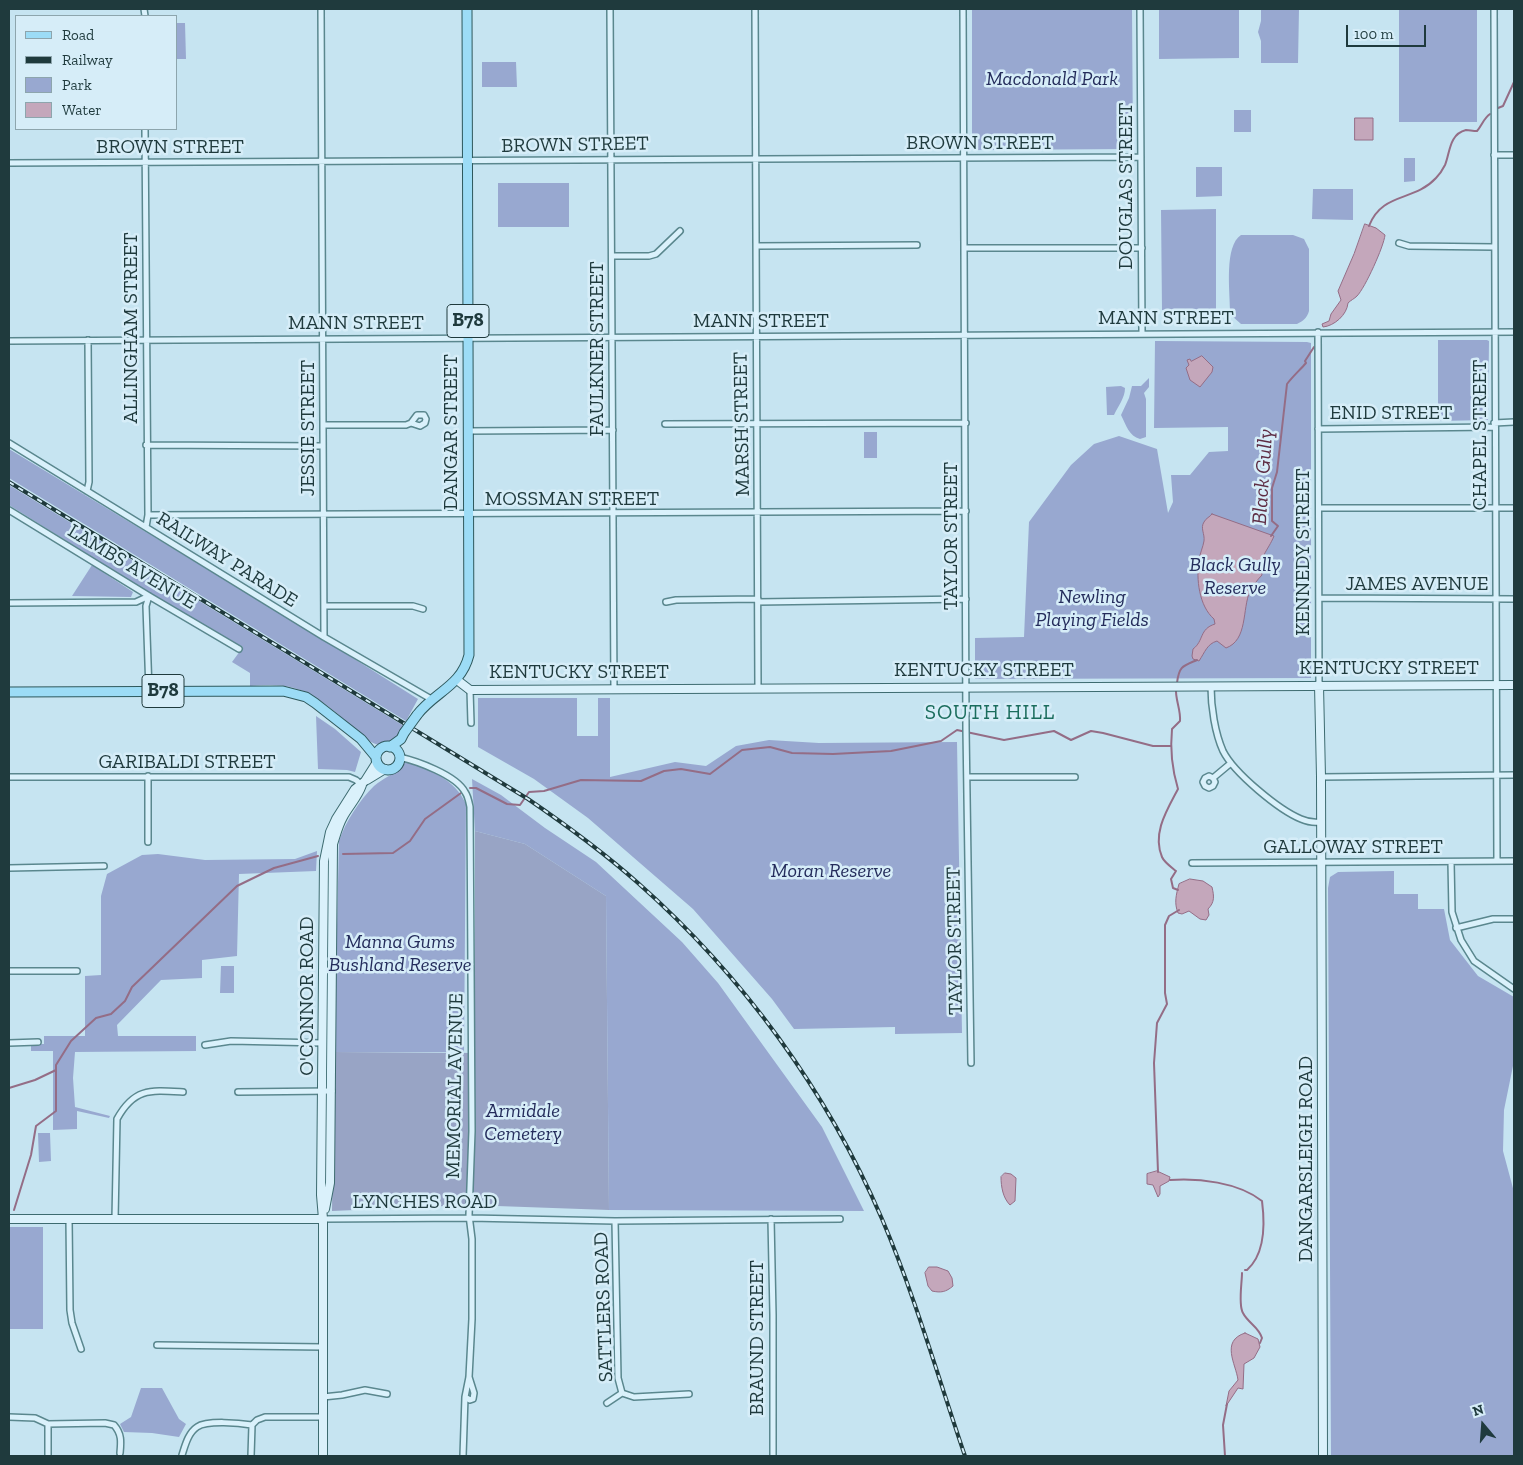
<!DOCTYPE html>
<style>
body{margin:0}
#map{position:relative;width:1523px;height:1465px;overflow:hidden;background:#c6e4f1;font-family:"Zilla Slab",serif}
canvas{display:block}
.frame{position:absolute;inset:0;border:10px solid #1f3a3d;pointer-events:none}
.legend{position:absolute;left:15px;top:15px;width:162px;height:115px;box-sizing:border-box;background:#d6edf8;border:1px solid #8da5ad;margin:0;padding:6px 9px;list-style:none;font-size:15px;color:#1f3a3d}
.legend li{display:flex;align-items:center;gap:10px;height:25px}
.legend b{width:25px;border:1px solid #8da5ad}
.north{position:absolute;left:1458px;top:1400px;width:50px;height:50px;-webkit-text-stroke:4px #d6edf8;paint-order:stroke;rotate:342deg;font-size:14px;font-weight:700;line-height:20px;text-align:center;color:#1f3a3d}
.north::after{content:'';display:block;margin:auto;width:18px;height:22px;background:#1f3a3d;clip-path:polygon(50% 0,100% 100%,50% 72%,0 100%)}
.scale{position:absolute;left:1346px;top:25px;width:80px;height:22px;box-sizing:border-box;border:2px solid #1f3a3d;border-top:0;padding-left:6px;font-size:15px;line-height:18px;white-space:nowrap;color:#1f3a3d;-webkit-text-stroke:4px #d6edf8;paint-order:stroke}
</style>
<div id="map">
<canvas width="1523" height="1465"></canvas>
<div class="frame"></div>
<ul class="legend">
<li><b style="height:6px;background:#9cdcf6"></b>Road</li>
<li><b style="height:6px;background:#1f3a3d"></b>Railway</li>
<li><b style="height:14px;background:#98a8d0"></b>Park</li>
<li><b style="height:14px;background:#c4a7bb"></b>Water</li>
</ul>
<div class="north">N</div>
<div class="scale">100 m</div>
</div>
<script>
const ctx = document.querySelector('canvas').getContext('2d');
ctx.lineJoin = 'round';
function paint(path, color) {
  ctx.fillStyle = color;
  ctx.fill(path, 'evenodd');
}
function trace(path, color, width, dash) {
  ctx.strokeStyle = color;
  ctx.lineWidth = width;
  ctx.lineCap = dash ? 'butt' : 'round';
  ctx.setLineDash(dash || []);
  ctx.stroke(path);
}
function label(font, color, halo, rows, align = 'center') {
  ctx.font = font + ' "Zilla Slab",serif';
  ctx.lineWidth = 5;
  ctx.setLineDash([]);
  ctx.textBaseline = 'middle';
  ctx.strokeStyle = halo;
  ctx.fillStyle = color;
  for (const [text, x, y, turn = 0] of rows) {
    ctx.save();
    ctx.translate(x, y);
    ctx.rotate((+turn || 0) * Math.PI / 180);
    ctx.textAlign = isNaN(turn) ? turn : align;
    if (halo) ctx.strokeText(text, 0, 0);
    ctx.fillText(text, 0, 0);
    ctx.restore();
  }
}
const green = new Path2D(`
 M 972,9 L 1132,9 L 1133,149 L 972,150 Z
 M 1159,9 L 1239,9 L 1239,58 L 1159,59 Z
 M 1261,9 L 1299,9 L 1298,63 L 1261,63 L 1261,41 L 1258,32 L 1261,21 Z
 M 1399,10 L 1477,10 L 1477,122 L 1399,122 Z
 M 176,23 L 185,23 L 186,59 L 176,59 Z
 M 482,62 L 516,62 L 517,87 L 482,87 Z
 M 1234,110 L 1251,110 L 1251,132 L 1234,132 Z
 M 1404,158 L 1415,158 L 1415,181 L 1404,182 Z
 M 1196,167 L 1222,167 L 1222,196 L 1196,197 Z
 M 498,183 L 569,183 L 569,227 L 498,227 Z
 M 1313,189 L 1353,189 L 1353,220 L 1312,219 Z
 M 1216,209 L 1216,309 L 1162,310 L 1161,210 Z
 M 1241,235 L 1293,235 L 1304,239 L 1309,249 L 1309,311 C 1307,318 1303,321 1297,324 L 1241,324 L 1232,316 L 1230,310 C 1230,291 1224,246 1241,235 Z
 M 1438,340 L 1487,340 L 1489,341 L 1488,420 L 1438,421 Z
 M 1155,341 L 1307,342 L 1311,343 L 1311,678 L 975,679 L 975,638 L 1024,637 L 1029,522 L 1071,465 L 1094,444 L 1119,436 L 1157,449 L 1168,513 L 1173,502 L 1171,475 L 1190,475 L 1209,452 L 1228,451 L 1228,427 L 1154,428 Z
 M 1149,378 L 1149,387 L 1144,393 L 1146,399 L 1146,437 L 1140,439 C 1129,436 1126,425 1121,415 L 1129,398 L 1132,386 L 1141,386 Z
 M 1121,386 L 1125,388 C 1125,398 1118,406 1114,415 L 1107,415 L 1106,387 Z
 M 864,432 L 877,432 L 877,458 L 864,458 Z
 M 9,449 L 329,643 L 418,699 L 406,721 L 9,478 Z
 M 9,485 L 404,726 C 401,729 400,734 398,737 C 387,750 371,746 362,734 C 341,718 320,695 294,688 C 280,684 265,685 250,686 L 250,673 L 232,662 L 243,647 L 201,625 L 9,505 Z
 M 92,565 L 133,592 L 131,597 L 72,596 Z
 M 478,698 L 577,698 L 577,736 L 598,736 L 598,698 L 610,698 L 610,777 L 675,762 L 706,766 L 736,746 L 769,740 L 819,743 L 957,742 L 962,1033 L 895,1034 L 895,1027 L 794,1029 L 772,999 L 693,909 L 588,818 L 534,779 L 478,747 Z
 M 316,716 L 335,729 L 361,752 L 355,772 L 347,770 L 318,769 Z
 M 406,761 C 430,770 455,779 466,804 L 464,1052 L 334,1052 L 339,841 C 346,821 359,801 374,786 C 383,778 395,774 403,766 Z
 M 472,779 L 501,795 L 545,828 L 596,862 L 682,942 L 718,983 L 822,1127 L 864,1211 L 609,1210 L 606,896 L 525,844 L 475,831 Z
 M 317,851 L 316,871 L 239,874 L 237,956 L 202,960 L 202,978 L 161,980 L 117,1025 L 118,1036 L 196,1036 L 196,1051 L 75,1052 L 73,1078 L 75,1107 L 110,1116 L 109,1118 L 77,1111 L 77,1129 L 53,1130 L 53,1051 L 31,1051 L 31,1044 L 44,1044 L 44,1036 L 85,1036 L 85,976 L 101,975 L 101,896 L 107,874 L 142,855 L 158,854 L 205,860 L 295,859 Z
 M 1394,871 L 1394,894 L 1418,894 L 1418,909 L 1444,909 L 1450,940 L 1478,976 L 1514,997 L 1514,1061 L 1504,1110 L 1503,1151 L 1514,1192 L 1514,1456 L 1331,1456 L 1328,888 L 1330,877 L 1338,872 Z
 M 221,966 L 234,966 L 234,993 L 220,993 Z
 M 38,1133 L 50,1133 L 51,1161 L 39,1162 Z
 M 9,1227 L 43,1227 L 43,1329 L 9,1329 Z
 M 141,1388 L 162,1388 L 179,1419 L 186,1424 L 179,1437 L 152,1433 L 124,1432 L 120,1424 L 131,1417 Z`);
const cemetery = new Path2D(`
 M 475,831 L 525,844 L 606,896 L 609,1210 L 469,1205 L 332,1211 L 334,1052 L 475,1053 Z`);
const water = new Path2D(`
 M 1355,118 L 1373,118 L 1373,140 L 1355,140 Z
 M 1365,224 L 1376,228 L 1385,235 C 1384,246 1365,288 1357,296 C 1354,299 1351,300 1348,303 C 1347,315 1334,326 1323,327 L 1322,324 L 1329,321 L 1331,314 L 1341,300 L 1338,291 L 1354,254 Z
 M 1202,356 L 1213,367 L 1212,372 L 1200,387 L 1190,380 L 1186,368 L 1189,365 L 1187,360 L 1190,359 L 1191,361 Z
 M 1212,514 L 1274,536 C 1268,551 1258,557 1262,575 C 1257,580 1253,586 1250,591 C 1242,609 1248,640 1226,648 L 1217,641 C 1207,644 1205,652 1199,661 L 1193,659 L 1192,656 L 1193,649 C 1204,641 1199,629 1215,624 L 1214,619 C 1199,606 1196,579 1199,560 C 1200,553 1203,547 1204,541 C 1205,534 1200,528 1204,522 C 1206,518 1210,517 1212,514 Z
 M 1190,879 L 1203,881 L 1212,887 C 1214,896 1215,902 1208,909 L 1209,915 L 1206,920 L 1200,919 L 1189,911 L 1182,914 L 1178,913 C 1174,903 1176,895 1179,884 Z
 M 1157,1171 L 1170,1177 L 1169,1181 L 1160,1186 L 1160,1194 L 1158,1197 L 1153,1185 L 1147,1184 L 1147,1174 Z
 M 1005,1173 L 1011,1174 L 1016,1178 L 1015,1201 L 1010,1205 C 1003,1198 1001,1187 1001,1177 Z
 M 929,1267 L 937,1267 L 948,1271 L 952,1278 L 953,1286 C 946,1292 941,1293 932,1291 L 928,1286 L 925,1273 Z
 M 1245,1333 L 1258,1339 L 1260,1347 L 1254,1358 L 1244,1364 L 1243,1389 L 1238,1388 L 1226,1406 L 1229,1391 L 1238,1380 C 1236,1364 1220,1341 1245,1333 Z`);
const stream = new Path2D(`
 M 1498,108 L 1503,106 L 1514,82
 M 1369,226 C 1382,192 1414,202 1436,178 C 1439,175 1443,169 1445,165 C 1450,153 1449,134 1466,130 C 1469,130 1473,131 1477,131 C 1482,125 1484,118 1490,114
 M 1271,536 L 1278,526 L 1272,521 L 1272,488 L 1277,472 L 1287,384 C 1293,376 1300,370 1306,363 L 1305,361 L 1314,347
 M 1177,683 C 1179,666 1183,666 1197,660
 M 1176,688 C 1175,699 1181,710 1180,721 L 1172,729 C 1170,749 1172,769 1178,789 C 1167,810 1152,833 1162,857 C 1164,862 1171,867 1176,871 L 1171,879 L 1173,888 L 1178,890
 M 470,788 L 476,788 L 507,804 L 520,805 L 529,792 L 544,791 L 581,780 L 641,781 L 664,771 L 681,769 L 710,774 L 742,750 L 770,747 L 792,753 L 833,754 L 891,751 L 941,741 L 957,730 L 1004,740 L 1054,731 L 1071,740 L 1091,731 L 1103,733 L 1153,746 L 1170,746
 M 343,854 L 393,853 L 410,841 L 425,819 L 461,793
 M 9,1088 L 35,1080 L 56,1070
 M 1158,1172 L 1154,1063 L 1157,1023 L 1167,1004 L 1165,993 L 1165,925 L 1169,916 L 1179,910
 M 1170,1180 C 1198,1178 1238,1182 1262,1201 C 1265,1224 1265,1254 1247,1270 L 1245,1270
 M 14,1210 L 31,1155 L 36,1126 L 56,1111 L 56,1065 L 71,1041 L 96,1018 L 111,1014 L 125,1001 L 132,987 L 237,886 L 274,868 L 318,856
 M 9,1228 L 9,1227
 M 1242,1273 C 1242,1283 1238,1305 1243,1313 C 1248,1323 1259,1327 1262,1338 L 1260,1343
 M 1225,1456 L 1223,1425 L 1227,1404`);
const street = new Path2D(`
 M 144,9 L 145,16
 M 321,9 L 324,637
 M 610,9 L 614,690
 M 755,9 L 758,689
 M 963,9 L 966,729 L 971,1063
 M 1140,9 L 1142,333
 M 1494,9 L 1497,861
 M 145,129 L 148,515 L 146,527
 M 1494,155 L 1514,155
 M 9,163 L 1141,157
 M 1399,243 L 1409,246 L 1494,247
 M 757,246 L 917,245
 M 965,248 L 1142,248
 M 612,256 L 649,256 L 656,254 L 680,231
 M 1318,332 L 1319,685
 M 9,341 L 1514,332
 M 1494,423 L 1514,422
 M 665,424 L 966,423
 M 323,425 L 406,425 L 411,423 L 420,426 L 425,423 L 426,419 L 424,415 L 417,415 L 411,423
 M 1318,429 L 1495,427
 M 468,431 L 613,430
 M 9,443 L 324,637 L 431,699
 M 146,445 L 323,446
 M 87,491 L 89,482 L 88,340
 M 1319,508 L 1514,508
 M 9,510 L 149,596 L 239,649
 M 148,515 L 966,511
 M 1320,598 L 1514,599
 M 666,602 L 676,600 L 758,599
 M 758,602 L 966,599
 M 9,603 L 136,602 L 149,596
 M 324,606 L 413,606 L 423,609
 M 1211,687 C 1211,707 1215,733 1223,751 C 1234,773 1279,810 1301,819 C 1308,822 1313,823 1320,822
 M 470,690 L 471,723
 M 149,691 L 146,606 L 149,596
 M 399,757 C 417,761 456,775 465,792 C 468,796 469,802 470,807 L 472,1131 L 469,1215 L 472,1239 L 472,1319 L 469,1377 L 465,1397 L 470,1400 L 473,1399 L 474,1393 L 469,1377
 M 9,777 L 349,777 L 356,780 L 362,785
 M 967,777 L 1075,777
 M 1321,777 L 1514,775
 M 1213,778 L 1215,782 L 1213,786 L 1209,788 L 1205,786 L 1203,782 L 1205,778 L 1209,776 L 1213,778 L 1231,763
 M 148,842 L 148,776
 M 1451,862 L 1452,912 L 1461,940 L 1474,961 L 1514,989
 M 1192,863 L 1514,861
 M 9,868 L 104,866
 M 1456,928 L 1493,919 L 1514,919
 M 9,971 L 77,971
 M 9,1043 L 38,1042
 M 205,1045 L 231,1041 L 323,1043
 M 238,1092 L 332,1091
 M 69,1219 L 70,1310 L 72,1323 L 81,1349
 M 115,1219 L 117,1119 C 134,1088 150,1090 183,1092
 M 323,1219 L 470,1218 L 615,1221 L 840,1219
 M 771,1219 L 773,1315 L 773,1456
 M 615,1221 L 618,1378 L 622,1393 L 634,1397 L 689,1394
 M 157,1345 L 323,1347
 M 323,1397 L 342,1395 L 365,1390 L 387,1394
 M 607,1403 L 622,1393
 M 9,1417 L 35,1418 L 48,1424 L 105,1423 L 114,1425 C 122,1434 121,1442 120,1453
 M 252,1425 L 257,1420 L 265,1417 L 323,1417
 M 182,1455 C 185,1446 188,1433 197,1427 C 207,1420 240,1423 252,1425
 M 48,1456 L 48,1424
 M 251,1456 L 252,1425
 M 463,1456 L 465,1397`);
const secondary = new Path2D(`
 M 457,680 L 470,690 L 1514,685
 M 1319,685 L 1321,777 L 1323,1456
 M 367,780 L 385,769
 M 325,1209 L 330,1183 L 333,844 C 336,835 338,826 343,817 C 349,806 358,797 362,785
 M 9,1219 L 323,1219
 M 323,1456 L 323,1219 L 321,1195 L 324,861 L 330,832 L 336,819 L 355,789 L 365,781 L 377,762`);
const primary = new Path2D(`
 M 9,692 L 283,691 L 306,697 L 315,703 L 361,739 L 376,757
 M 417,715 C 434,692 461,687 469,655 L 467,9
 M376 758a12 12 0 1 1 24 0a12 12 0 1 1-24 0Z
 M 390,747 L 401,739 L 404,733`);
const rail = new Path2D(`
 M 9,482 L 528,799 C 566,825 603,852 638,883 C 742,975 827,1091 882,1219 C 915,1296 938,1377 965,1456`);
const primaryBridge = new Path2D(`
 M 404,733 L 417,715`);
const shields = [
 [468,321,42],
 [163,691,42]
];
const shieldNames = [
 ["B78",468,321],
 ["B78",163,691]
];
const parkNames = [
 ["Macdonald Park",1052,79],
 ["Black Gully",1235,565],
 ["Reserve",1235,588],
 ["Newling",1092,597],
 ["Playing Fields",1092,620],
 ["Moran Reserve",831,871],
 ["Manna Gums",400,942],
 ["Bushland Reserve",400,965],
 ["Armidale",523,1111],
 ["Cemetery",523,1134]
];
const streetNames = [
 ["BROWN STREET",980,143],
 ["BROWN STREET",575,145,-1],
 ["BROWN STREET",170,147],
 ["DOUGLAS STREET",1126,186,-90],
 ["MANN STREET",1166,318],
 ["MANN STREET",761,321],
 ["MANN STREET",356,323],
 ["ALLINGHAM STREET",131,328,-90],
 ["FAULKNER STREET",597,349,-90],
 ["ENID STREET",1391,413],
 ["MARSH STREET",742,424,-91],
 ["JESSIE STREET",308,428,-90],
 ["DANGAR STREET",451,432,-90],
 ["CHAPEL STREET",1480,435,-90],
 ["MOSSMAN STREET",572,499],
 ["TAYLOR STREET",951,536,-90],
 ["KENNEDY STREET",1303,552,-90],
 ["RAILWAY PARADE",227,560,32],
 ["LAMBS AVENUE",132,567,31],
 ["JAMES AVENUE",1417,584],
 ["KENTUCKY STREET",1389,668],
 ["KENTUCKY STREET",984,670],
 ["KENTUCKY STREET",579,672],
 ["GARIBALDI STREET",187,762],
 ["GALLOWAY STREET",1353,847],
 ["TAYLOR STREET",955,941,-91],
 ["O'CONNOR ROAD",307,996,-90],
 ["MEMORIAL AVENUE",455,1086,-89],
 ["DANGARSLEIGH ROAD",1306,1159,-90],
 ["LYNCHES ROAD",425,1202],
 ["SATTLERS ROAD",604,1307,-92],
 ["BRAUND STREET",757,1338,-90]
];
const waterNames = [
 ["Black Gully",1263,477,-86]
];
const neighbourhoodNames = [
 ["SOUTH HILL",990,713]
];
paint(green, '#98a8d0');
paint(cemetery, '#98a4c5');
paint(water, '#c4a7bb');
trace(water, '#946d86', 1);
trace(stream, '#946d86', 2);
trace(street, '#5a878e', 8);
trace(secondary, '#3d6b70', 10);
trace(primary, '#2e585c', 11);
trace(street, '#daf1fb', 5);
trace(secondary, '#daf1fb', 8);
trace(primary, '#9cdcf6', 9);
trace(rail, '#1f3a3d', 4);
trace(rail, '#d6edf8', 2, [5.5]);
trace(primaryBridge, '#2e585c', 11, []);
trace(primaryBridge, '#9cdcf6', 9);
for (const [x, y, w] of shields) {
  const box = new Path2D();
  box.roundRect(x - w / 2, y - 16.5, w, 33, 4);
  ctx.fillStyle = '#d6edf8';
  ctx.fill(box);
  trace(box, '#1f3a3d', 1);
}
label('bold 19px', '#1f3a3d', null, shieldNames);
label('italic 20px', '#242c5b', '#d6edf8', parkNames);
label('20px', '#1f3a3d', '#d6edf8', streetNames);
label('italic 21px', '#5e2d44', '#d6edf8', waterNames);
ctx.letterSpacing = '1px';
label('21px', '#1b6d5d', '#d6edf8', neighbourhoodNames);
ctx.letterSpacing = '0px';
</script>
